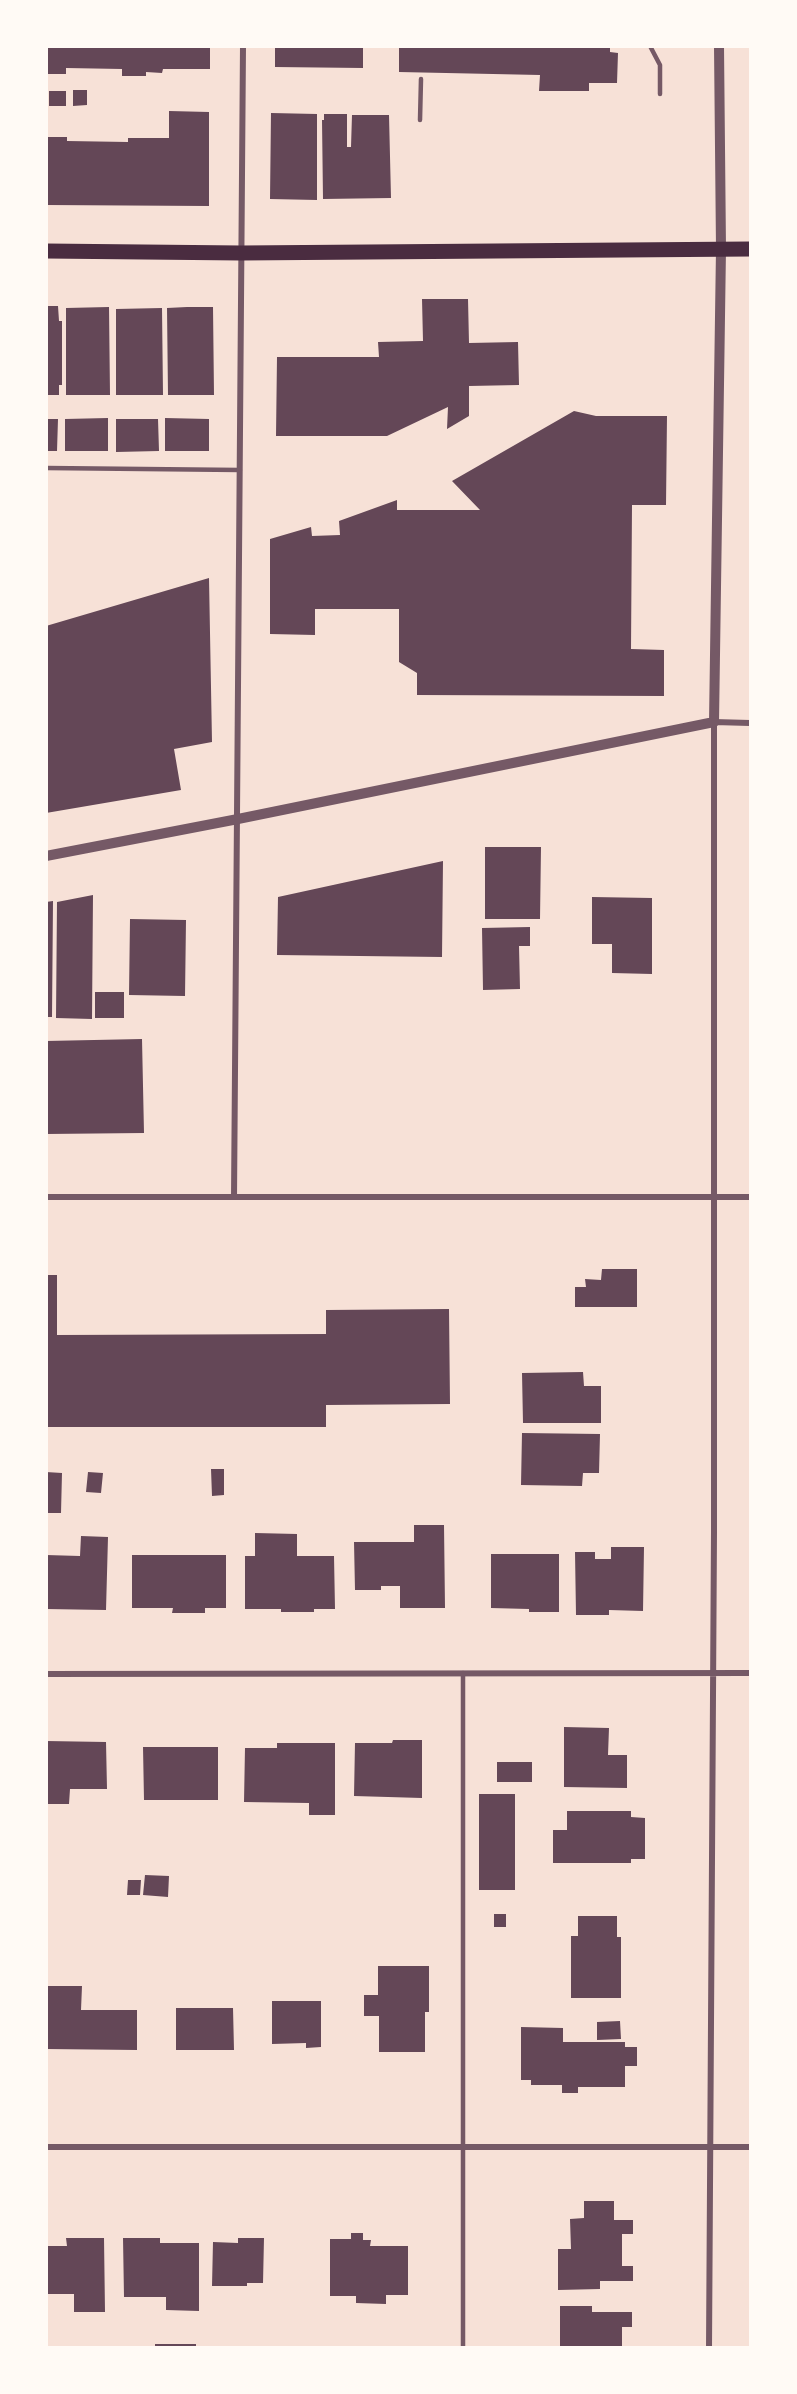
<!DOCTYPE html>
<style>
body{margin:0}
#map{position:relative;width:797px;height:2394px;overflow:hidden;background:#f7e1d7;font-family:"Nunito Sans",sans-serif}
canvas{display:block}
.frame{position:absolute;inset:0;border:48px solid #fffaf5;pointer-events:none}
</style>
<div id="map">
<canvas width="797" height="2394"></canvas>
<div class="frame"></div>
</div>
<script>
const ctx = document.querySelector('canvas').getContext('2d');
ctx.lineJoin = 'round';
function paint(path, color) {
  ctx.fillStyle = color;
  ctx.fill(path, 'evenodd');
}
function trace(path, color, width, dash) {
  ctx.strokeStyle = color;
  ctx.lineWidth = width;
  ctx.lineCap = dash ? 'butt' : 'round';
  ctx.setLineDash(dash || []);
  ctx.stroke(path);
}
const building = new Path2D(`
 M 46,46 L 210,46 L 210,69 L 163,69 L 162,73 L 146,72 L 146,76 L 122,76 L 122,69 L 66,68 L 66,74 L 46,74 Z
 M 275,46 L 363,46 L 363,68 L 275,67 Z
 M 399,46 L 610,46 L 610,52 L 618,53 L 617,83 L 589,83 L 589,91 L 539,91 L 540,75 L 399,72 Z
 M 73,90 L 87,90 L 87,105 L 73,106 Z
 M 49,91 L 66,91 L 66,106 L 49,106 Z
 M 169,111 L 209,112 L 209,206 L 46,205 L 46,137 L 67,137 L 67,141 L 128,142 L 128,138 L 169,138 Z
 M 271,113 L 317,114 L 317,200 L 270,199 Z
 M 324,114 L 347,114 L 347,147 L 351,147 L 352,115 L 389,115 L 391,198 L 323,199 L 322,120 L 324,120 Z
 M 422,299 L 468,299 L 469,343 L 518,342 L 519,385 L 469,386 L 469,416 L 447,429 L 448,407 L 387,436 L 276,436 L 277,357 L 379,357 L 378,342 L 423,341 Z
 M 46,306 L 58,306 L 59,321 L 62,321 L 62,385 L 59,385 L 59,395 L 46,395 Z
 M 109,307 L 110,395 L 66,395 L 66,308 Z
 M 187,307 L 213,307 L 214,395 L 168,395 L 167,308 Z
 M 162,308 L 163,395 L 116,395 L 116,309 Z
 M 574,411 L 596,416 L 667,416 L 666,505 L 632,505 L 631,649 L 664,650 L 664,696 L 417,695 L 417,673 L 399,662 L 399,609 L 315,609 L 315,635 L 270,634 L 270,539 L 311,527 L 312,536 L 340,535 L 339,521 L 397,500 L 397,510 L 480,510 L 452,481 Z
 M 108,418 L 108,451 L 65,451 L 65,419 Z
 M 165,418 L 209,419 L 209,451 L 165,451 Z
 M 46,419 L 58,419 L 57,451 L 46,451 Z
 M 116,419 L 158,419 L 159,451 L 116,452 Z
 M 209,578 L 212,742 L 174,749 L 181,790 L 46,813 L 46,626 Z
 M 485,847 L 541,847 L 540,919 L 485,919 Z
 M 443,861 L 442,957 L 277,955 L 278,897 Z
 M 93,895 L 92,1019 L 56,1018 L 57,902 Z
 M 592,897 L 652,898 L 652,974 L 612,973 L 612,944 L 592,944 Z
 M 53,901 L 52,1017 L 46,1017 L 46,902 Z
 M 130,919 L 186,920 L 185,996 L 129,995 Z
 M 530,927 L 530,946 L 519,946 L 520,989 L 483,990 L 482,928 Z
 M 95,992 L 124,992 L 124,1018 L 95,1018 Z
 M 142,1039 L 144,1133 L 46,1134 L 46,1041 Z
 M 602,1269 L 637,1269 L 637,1307 L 575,1307 L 575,1287 L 586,1287 L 585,1279 L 601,1280 Z
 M 46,1275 L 57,1275 L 57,1335 L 326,1334 L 326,1310 L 449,1309 L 450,1404 L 326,1405 L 326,1427 L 47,1427 Z
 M 583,1372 L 584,1386 L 601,1386 L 601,1423 L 523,1423 L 522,1373 Z
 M 522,1433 L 600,1434 L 599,1473 L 583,1473 L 582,1486 L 521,1485 Z
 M 211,1469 L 224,1469 L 224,1495 L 212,1496 Z
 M 46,1472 L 62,1473 L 61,1513 L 46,1513 Z
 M 88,1472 L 103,1473 L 101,1493 L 86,1492 Z
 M 414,1525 L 444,1525 L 445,1608 L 400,1608 L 400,1586 L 381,1586 L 381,1590 L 355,1590 L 354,1542 L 414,1542 Z
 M 255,1533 L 297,1534 L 297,1556 L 334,1556 L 335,1609 L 314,1609 L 314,1612 L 281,1612 L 281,1609 L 245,1609 L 245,1556 L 255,1556 Z
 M 81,1536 L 108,1537 L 106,1610 L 46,1609 L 46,1555 L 80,1556 Z
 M 611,1547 L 644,1547 L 643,1611 L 609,1610 L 609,1615 L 576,1615 L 575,1552 L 595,1552 L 595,1559 L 611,1559 Z
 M 491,1554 L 559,1554 L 559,1612 L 529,1612 L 529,1609 L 491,1608 Z
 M 132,1555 L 226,1555 L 226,1608 L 205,1608 L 205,1613 L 172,1613 L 173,1608 L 132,1608 Z
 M 564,1727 L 609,1728 L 608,1755 L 627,1755 L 627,1788 L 564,1787 Z
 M 393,1740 L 422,1740 L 422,1798 L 354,1796 L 355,1743 L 392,1743 Z
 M 46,1741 L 106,1742 L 107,1789 L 70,1789 L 69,1804 L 46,1804 Z
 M 277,1743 L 335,1743 L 335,1815 L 309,1815 L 309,1803 L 244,1802 L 245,1748 L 277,1748 Z
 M 143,1747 L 218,1747 L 218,1800 L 144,1800 Z
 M 497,1762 L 532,1762 L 532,1782 L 497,1782 Z
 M 479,1794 L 515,1794 L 515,1890 L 479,1890 Z
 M 567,1811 L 631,1811 L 631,1817 L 645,1818 L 645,1859 L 631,1859 L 631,1863 L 553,1863 L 553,1830 L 567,1830 Z
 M 145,1875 L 169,1876 L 168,1897 L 143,1895 Z
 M 128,1880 L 141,1880 L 140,1895 L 127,1895 Z
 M 494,1914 L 506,1914 L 506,1927 L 494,1927 Z
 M 578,1916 L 617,1916 L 617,1937 L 621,1937 L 621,1998 L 571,1998 L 571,1936 L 578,1936 Z
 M 378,1966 L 429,1966 L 429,2012 L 425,2012 L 425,2052 L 379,2052 L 379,2016 L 364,2016 L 364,1995 L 378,1995 Z
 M 46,1986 L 82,1986 L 81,2010 L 137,2010 L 137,2050 L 46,2049 Z
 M 272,2001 L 321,2001 L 321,2047 L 306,2048 L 306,2043 L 272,2044 Z
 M 176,2008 L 233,2008 L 234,2050 L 176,2050 Z
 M 620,2021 L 621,2039 L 597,2040 L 597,2022 Z
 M 521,2027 L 563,2028 L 563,2042 L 625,2042 L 625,2047 L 637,2047 L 637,2066 L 625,2066 L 625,2087 L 578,2087 L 578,2093 L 562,2093 L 562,2085 L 531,2085 L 531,2080 L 521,2080 Z
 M 584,2201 L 614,2201 L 614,2220 L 633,2220 L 633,2234 L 622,2234 L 622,2266 L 633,2266 L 633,2281 L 600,2281 L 600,2289 L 558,2290 L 558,2249 L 571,2249 L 570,2219 L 584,2218 Z
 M 351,2233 L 363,2233 L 363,2240 L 371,2240 L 370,2246 L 408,2246 L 408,2295 L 386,2295 L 386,2304 L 356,2303 L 356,2296 L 330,2296 L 330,2239 L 351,2239 Z
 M 66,2238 L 104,2238 L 105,2312 L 74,2312 L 74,2294 L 46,2294 L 46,2246 L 67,2246 Z
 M 123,2238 L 160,2238 L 160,2243 L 199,2243 L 199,2311 L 166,2310 L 166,2297 L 124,2297 Z
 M 238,2238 L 264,2238 L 263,2283 L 247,2283 L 247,2286 L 212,2286 L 213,2242 L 238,2243 Z
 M 560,2306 L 592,2306 L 592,2312 L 632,2312 L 632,2327 L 622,2327 L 622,2348 L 560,2348 Z
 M 155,2344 L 196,2344 L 196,2348 L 155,2348 Z`);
const service = new Path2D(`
 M 650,46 L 660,65 L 660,94
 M 420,120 L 421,79
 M 46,468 L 240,470
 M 463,1673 L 463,2348`);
const minor = new Path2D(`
 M 46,1197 L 750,1197
 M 234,1197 L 243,46
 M 46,1674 L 750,1673
 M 46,2147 L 750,2147
 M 709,2348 L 714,1532 L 714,722 L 750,723`);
const tertiary = new Path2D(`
 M 46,856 L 238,819 L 714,722 L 721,249 L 719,46`);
const primary = new Path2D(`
 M 46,251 L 241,253 L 750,249`);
paint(building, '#644757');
trace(service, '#755966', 4.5);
trace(minor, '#755966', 6);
trace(tertiary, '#755966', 10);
trace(primary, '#4a2c40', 15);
</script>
